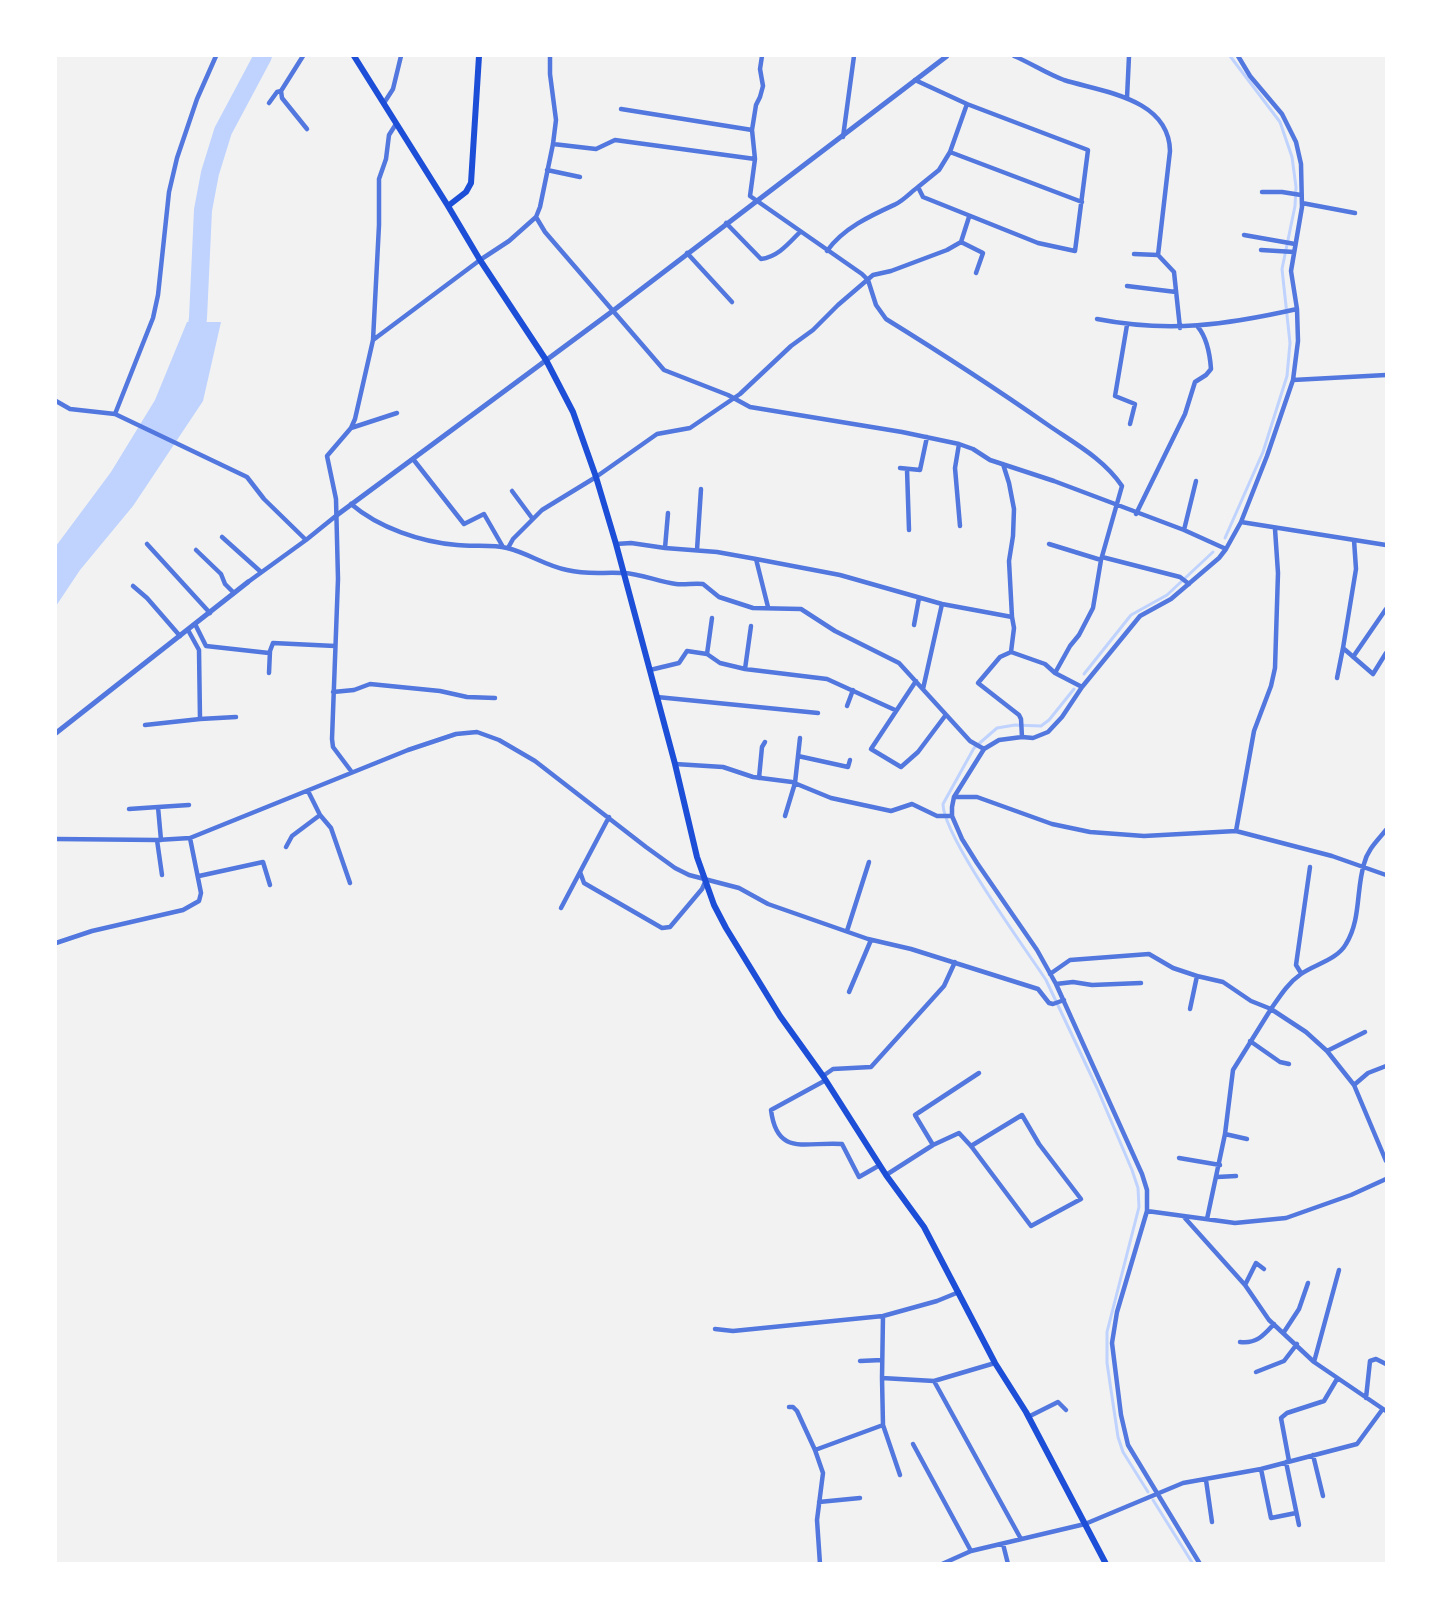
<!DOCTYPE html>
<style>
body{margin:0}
#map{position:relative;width:1442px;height:1619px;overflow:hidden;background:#f2f2f2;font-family:Lato,sans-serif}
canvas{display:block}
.frame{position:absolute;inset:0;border:57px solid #fff;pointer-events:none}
</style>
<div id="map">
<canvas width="1442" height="1619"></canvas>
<div class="frame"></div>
</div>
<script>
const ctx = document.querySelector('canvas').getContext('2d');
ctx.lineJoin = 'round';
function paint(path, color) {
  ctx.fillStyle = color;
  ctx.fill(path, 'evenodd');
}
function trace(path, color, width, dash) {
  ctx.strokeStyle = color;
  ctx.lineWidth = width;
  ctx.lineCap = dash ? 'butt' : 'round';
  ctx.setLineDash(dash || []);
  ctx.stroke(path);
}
const water = new Path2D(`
 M 187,322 L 221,322 L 203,401 L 133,506 L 80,570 L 56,606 L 56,546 L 111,472 L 155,400 Z`);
const stream = new Path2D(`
 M 1225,538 L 1263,452 L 1287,376 L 1290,343 L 1282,269 L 1295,206 L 1296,187 L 1292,157 L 1280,122 L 1230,56
 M 1084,674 L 1131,615 L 1167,595 L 1213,552
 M 1074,689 L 1049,720 L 1041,726 L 1015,725 L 997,728 L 974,748 L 943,804 C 943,836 1025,948 1046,980 L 1097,1088 L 1132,1170 L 1138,1188 L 1139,1207 L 1107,1332 L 1107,1363 L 1118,1437 L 1123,1452 L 1148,1492
 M 1153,1500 L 1193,1564`);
const river = new Path2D(`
 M 194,345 L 198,318 L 203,210 L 210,173 L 223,131 L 263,56`);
const minor = new Path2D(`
 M 303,56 L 281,91 L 282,98 L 307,129
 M 550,56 L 550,74 L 556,120 L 553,144 L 540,207 L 536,217 L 545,232 L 664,370 L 728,395 L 750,407 L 902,432 L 959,444 L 973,449 L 990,460 L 1054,481 L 1184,530 L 1226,549
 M 762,56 L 760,69 L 763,86 L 760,97 L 756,105 L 752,130 L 755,159 L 750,196 L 862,274 L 868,280 L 876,305 L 886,319 C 941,353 995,388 1048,425 C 1074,443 1104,459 1122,486 L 1101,560 L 1093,608 L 1079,635 L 1070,646 L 1055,673
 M 1014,56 C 1031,63 1047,74 1064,80 C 1102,92 1169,98 1170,151 L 1158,255 L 1174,272 L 1180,328
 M 915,80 L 967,104 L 1088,150 L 1075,251 L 1038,243 L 923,197 L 918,187 L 939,170 L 950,152 L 967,104
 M 1127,98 L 1129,56
 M 269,103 L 277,92 L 281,91
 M 384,103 L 393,89 L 401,56
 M 621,109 L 752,130
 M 843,137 L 854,56
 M 553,144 L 596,149 L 615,140 L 755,159
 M 950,152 L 1082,202
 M 547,170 L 580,177
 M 1262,192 L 1282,192 L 1301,195
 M 1302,203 L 1355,213
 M 726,223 L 761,259 C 778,257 789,243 800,232
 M 1244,235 L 1295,244
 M 961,242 L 983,253 L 976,273
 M 1261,250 L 1294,252
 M 827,251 C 843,228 872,215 896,204 C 904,200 911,192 918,187
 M 687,253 L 732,302
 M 1134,254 L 1158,255
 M 1127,286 L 1176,292
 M 1097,319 C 1169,333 1226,325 1297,309
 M 1127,325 L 1115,396 L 1135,404 L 1130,424
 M 373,340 L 379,225 L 379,179 L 386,159 L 389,135 L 396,124
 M 1293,380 L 1386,375
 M 56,401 L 70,409 L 115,414 L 247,477 L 264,499 L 306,540
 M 115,414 L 153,318 L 158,295 L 169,192 L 177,158 L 197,99 L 216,56
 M 351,428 L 397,413
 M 959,444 L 955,468 L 960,526
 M 413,459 L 464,524 L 484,514 L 503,547
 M 1003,464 L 1009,483 L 1014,509 L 1013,536 L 1009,561 L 1012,617
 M 900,468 L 920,470 L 927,437
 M 907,469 L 909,530
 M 512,491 L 532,518
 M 351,504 C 379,528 421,542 457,545 C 473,547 491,544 507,548 C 528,553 546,566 567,570 C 588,575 602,572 622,573 C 640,573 658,582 676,584 C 685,585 694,583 703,584 L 719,597 L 753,608 L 801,609 L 835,631 L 899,663 L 970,741 L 984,749
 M 1136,514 L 1185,414 L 1195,382 L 1206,375 L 1211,369 C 1210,355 1207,338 1198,327
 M 1241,522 L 1386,545
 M 1184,530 L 1196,481
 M 222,537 L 261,572
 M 147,544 L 210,613
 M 616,544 L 631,543 L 665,548 L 717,552 L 756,559 L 840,575 L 942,604 L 1012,617 L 1014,628 L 1011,652
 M 1049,544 L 1101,560
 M 508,548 L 513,539 L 542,510 L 596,477 L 657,434 L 690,428 L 740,394 L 791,346 L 813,330 L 838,305 L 873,275 L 891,271 L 947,250 L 961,242 L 969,217
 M 665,548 L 668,513
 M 196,550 L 221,574 L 225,584 L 234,593
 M 697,550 L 701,489
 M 1102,557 L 1180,577 L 1189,584
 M 756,559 L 768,607
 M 248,582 L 306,540 L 337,515
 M 133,586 L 147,598 L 180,636
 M 195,624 L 206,646 L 269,653
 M 914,625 L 919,598
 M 188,630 L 199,650 L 200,719 L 236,717
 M 1343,648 L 1356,569 L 1354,540
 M 707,654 L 712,618
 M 1353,657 L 1386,609
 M 745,669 L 751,626
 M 650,670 L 679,663 L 687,651 L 707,654 L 720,663 L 745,669 L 827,679 L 895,710
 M 269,673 L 270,651 L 273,643 L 335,646
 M 1337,678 L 1343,648 L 1373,674 L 1386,653
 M 916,681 L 871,749 L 901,767 L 918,752 L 945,716
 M 923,689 L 942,604
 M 333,692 L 354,690 L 370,684 L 440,691 L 467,697 L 495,698
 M 657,697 L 818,713
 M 847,706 L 853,690
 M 145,725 L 200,719
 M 1022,737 L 1021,719 L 1019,715 L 978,683 L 1000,657 L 1011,652 L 1045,664 L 1055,673 L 1082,687
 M 798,756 L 848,767 L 850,760
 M 675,764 L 723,767 L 753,777 L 792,782 L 831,798 L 891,811 L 912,804 L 937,816 L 952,816
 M 351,771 L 333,747 L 332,739 L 338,579 L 336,499 L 327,456 L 351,428 L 355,419 L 373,340 L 480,260 L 509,241 L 536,217
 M 759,778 L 762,747 L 765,742
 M 954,797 L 977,797 L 1052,824 L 1090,832 L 1144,836 L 1236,831 L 1332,856 L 1386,875
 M 158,807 L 189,805
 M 129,809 L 158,807 L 161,840
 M 320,815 L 331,828 L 350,883
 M 785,816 L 795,783 L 800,738
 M 1386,830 C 1378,840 1367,850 1364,864 C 1356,890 1361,920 1346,944 C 1337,960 1315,964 1301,974 C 1288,983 1280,996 1271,1009 L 1306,1032 L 1327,1051 L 1354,1085 L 1386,1161
 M 1236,831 L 1254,731 L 1271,686 L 1275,668 L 1278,573 L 1275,529
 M 56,839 L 157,840 L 190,838 L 408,750 L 456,734 L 477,732 L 499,740 L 535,761 L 646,847 L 675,868 L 689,875 L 739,888 L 768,904 L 868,939 L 911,949 L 1038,989 L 1049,1003 L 1053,1004 L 1064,1000
 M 157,840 L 162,875
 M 286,847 L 292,836 L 320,815 L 308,791
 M 580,872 L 584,883 L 662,928 L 670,927 L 702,889 L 706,880
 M 199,876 L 263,862 L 270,885
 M 561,908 L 609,817
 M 847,931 L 869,862
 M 56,943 L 92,931 L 183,910 L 199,901 L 201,893 L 190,838
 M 1301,973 L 1296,965 L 1310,867
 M 1050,974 L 1070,960 L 1149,954 L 1173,968 L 1197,976
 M 1056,984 L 1073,982 L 1092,985 L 1141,983
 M 849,992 L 871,940
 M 1190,1009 L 1197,976 L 1223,982 L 1251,1001 L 1271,1009 L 1233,1070 L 1225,1134 L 1207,1219
 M 1250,1041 L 1280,1062 L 1289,1064
 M 1327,1051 L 1365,1032
 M 823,1076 L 833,1069 L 871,1067 L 944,986 L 955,962
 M 826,1080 L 771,1110 C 777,1158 807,1141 842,1144 L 859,1177 L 880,1165
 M 1354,1085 L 1368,1073 L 1386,1066
 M 1225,1134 L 1247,1139
 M 933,1145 L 915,1115 L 979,1073
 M 1179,1158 L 1220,1165
 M 886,1175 L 933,1145 L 959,1133 L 971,1146 L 1031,1226 L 1081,1199 L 1039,1144 L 1022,1115 L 971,1146
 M 1217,1177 L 1236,1176
 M 1147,1211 L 1235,1223 L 1286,1218 L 1351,1195 L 1386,1179
 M 1184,1217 L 1245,1285 L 1269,1320 L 1314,1362 L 1386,1411
 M 1245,1285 L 1256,1263 L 1264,1269
 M 715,1329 L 733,1331 L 883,1316 L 937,1301 L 959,1292
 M 1284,1332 L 1299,1309 L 1308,1283
 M 1240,1342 C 1257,1344 1264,1335 1274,1324
 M 860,1361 L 882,1360
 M 1314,1362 L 1339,1270
 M 1256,1372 L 1284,1361 L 1297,1344
 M 882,1378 L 934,1381 L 995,1363
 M 934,1381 L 1021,1539
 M 1366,1398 L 1370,1361 L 1376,1359 L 1386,1364
 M 789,1407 L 793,1407 L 797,1411 L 815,1450
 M 1028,1417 L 1058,1402 L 1066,1410
 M 883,1425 L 900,1475
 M 913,1444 L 971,1551
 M 1313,1455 L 1323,1496
 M 1289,1461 L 1281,1418 L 1287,1413 L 1324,1401 L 1337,1379
 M 1286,1462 L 1299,1525
 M 1261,1469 L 1271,1518 L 1296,1513
 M 1206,1480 L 1212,1522
 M 819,1502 L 860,1498
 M 1003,1544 L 1008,1564
 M 820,1564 L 817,1520 L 823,1473 L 815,1450 L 883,1425 L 882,1378 L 883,1316
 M 942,1564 L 971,1551 L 1085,1524 L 1183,1483 L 1261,1469 L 1357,1444 L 1382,1410
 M 1200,1564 L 1128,1445 L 1121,1415 L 1112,1343 L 1117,1312 L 1147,1211 L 1147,1190 L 1142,1174 L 1056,984 L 1037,950 L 977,863 L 962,839 L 952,816 L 952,807 L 954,797 L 984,749 L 999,740 L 1022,737 L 1033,738 L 1048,732 L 1062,717 L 1082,687 L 1140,616 L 1171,599 L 1219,558 L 1226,549 L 1241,522 L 1267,456 L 1293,380 L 1298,341 L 1297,309 L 1291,271 L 1302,207 L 1301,164 L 1296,142 L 1282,114 L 1250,76 L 1238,56`);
const tertiary = new Path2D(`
 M 337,515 L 614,310 L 947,56
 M 56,733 L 248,582`);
const secondary = new Path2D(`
 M 354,56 L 448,206 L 480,260 L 546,360 L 573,412 L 596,477 L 616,544 L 675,764 L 697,857 L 714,905 L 726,928 L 780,1016 L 823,1076 L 886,1175 L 924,1227 L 995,1363 L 1026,1412 L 1106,1564
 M 448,206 L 466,192 L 471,183 L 479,56`);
paint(water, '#bfd3fe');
trace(stream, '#bfd3fe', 3);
trace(river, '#bfd3fe', 18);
trace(minor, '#5277de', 4.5);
trace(tertiary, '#5277de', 5);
trace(secondary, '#1d4ed8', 6);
</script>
